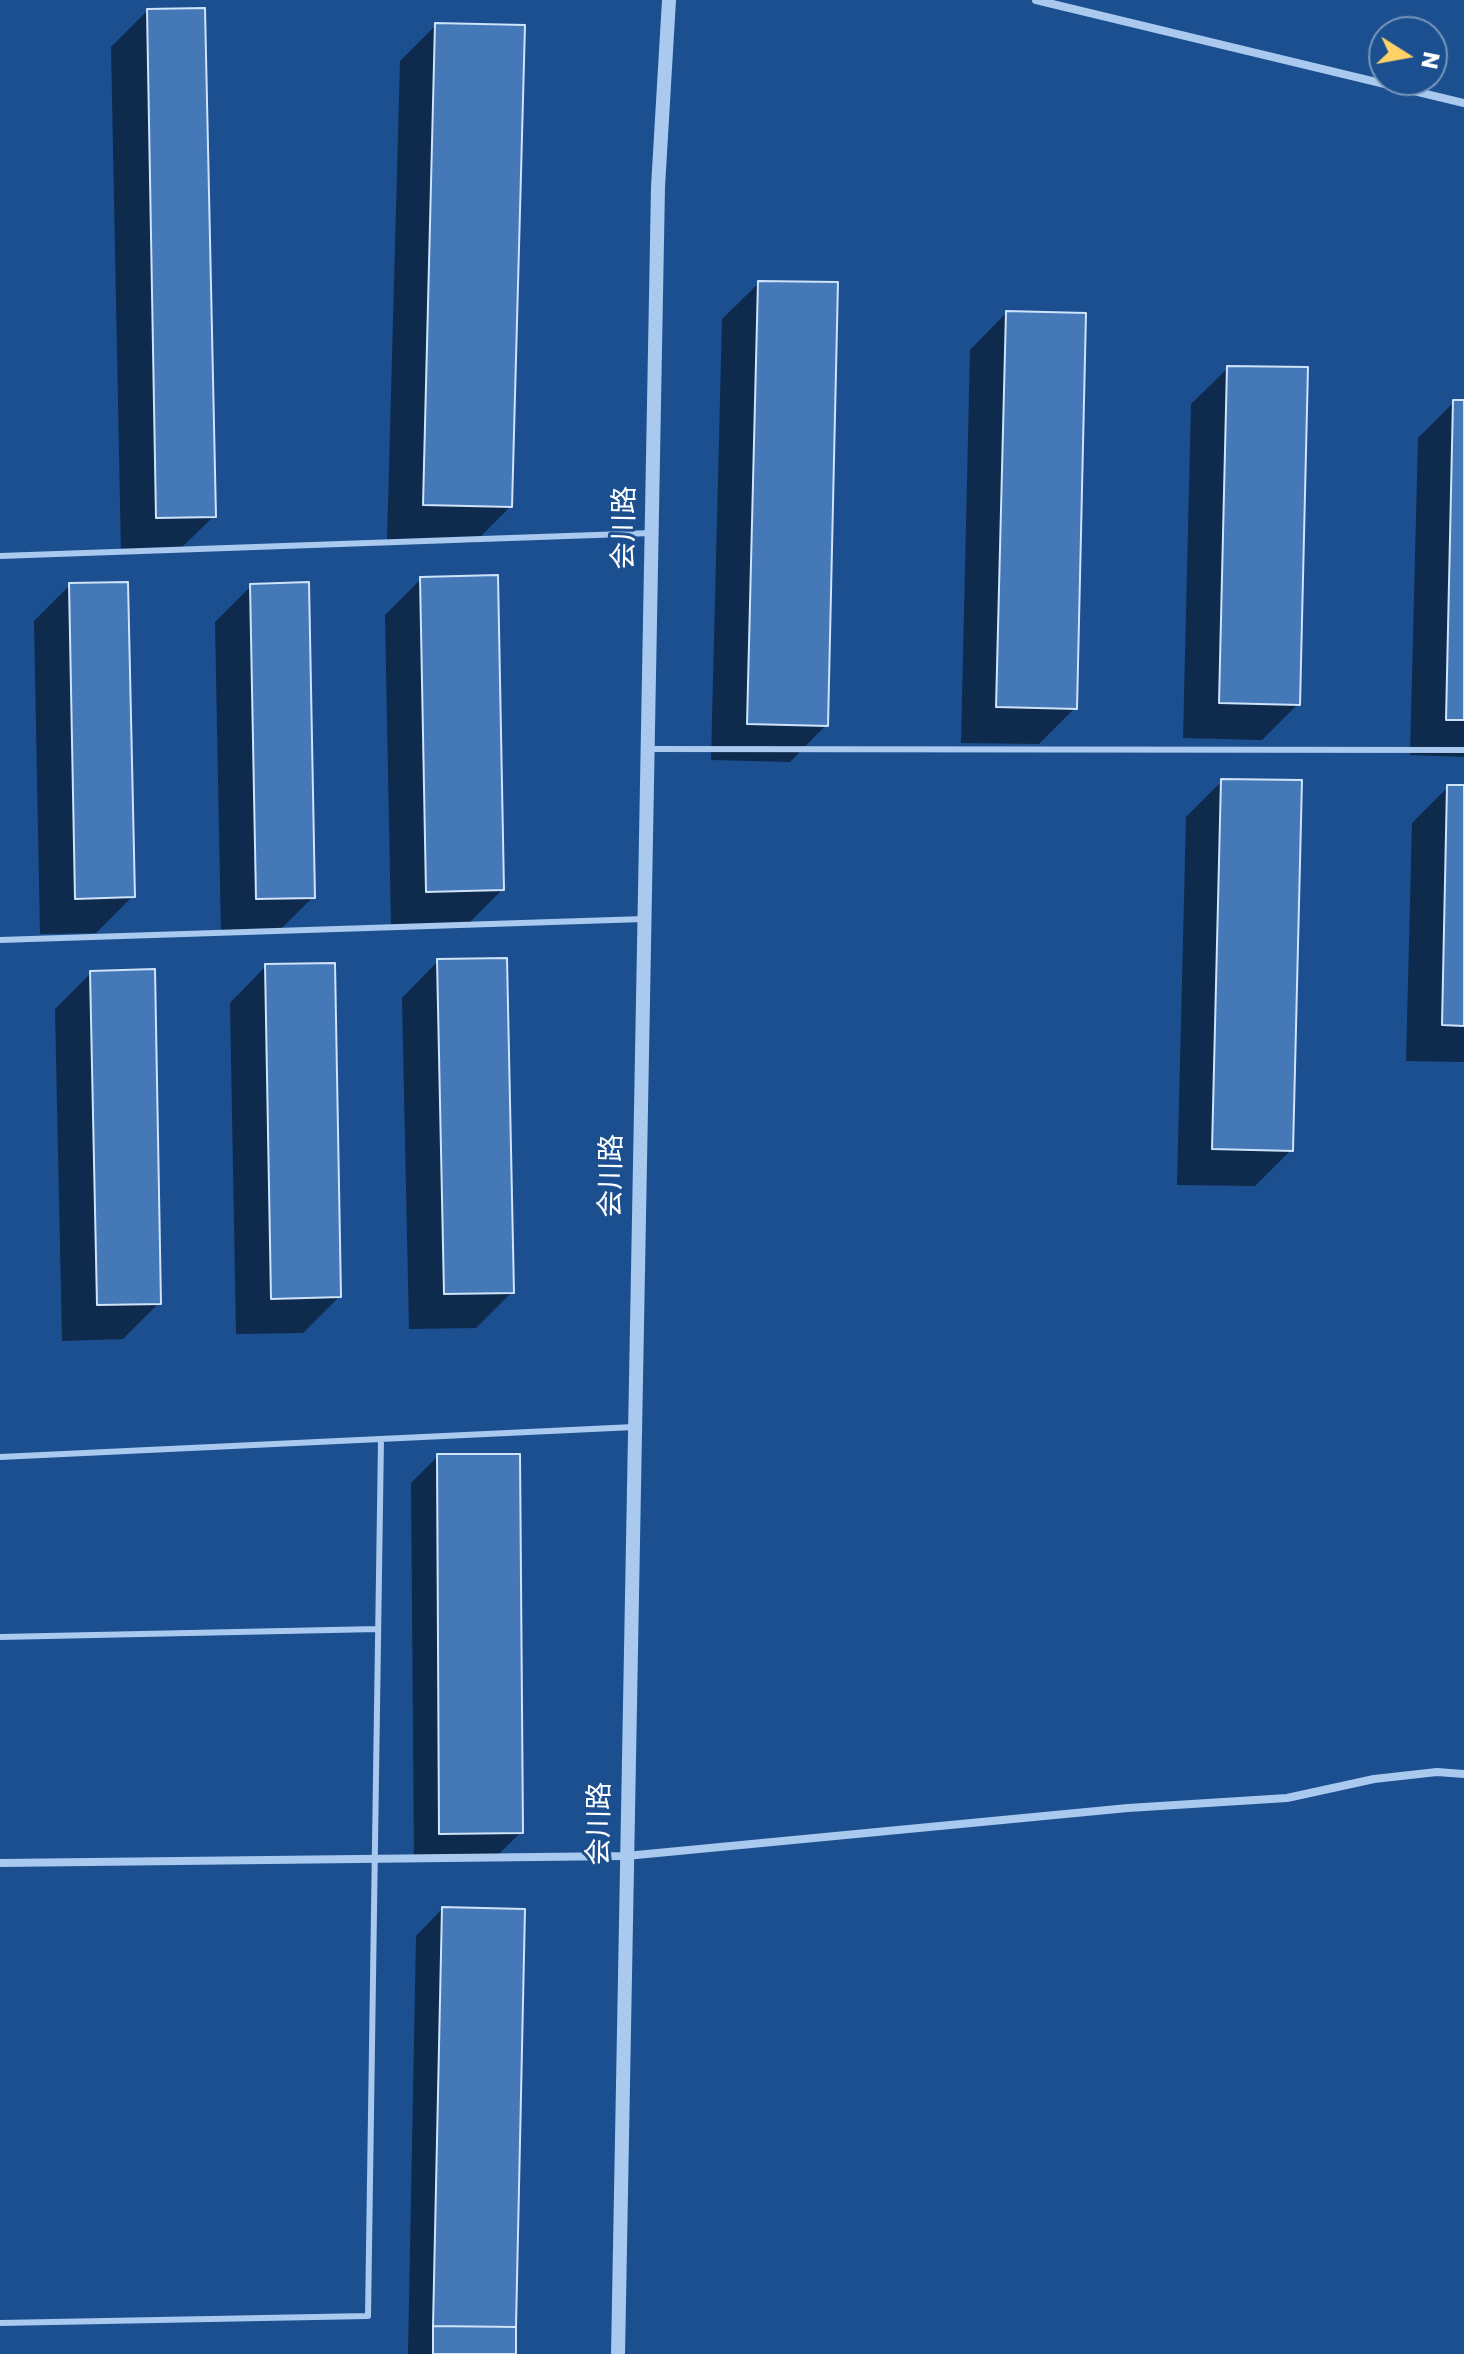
<!DOCTYPE html>
<meta charset="utf-8">
<style>
body{margin:0}
#map{position:relative;width:1464px;height:2354px;overflow:hidden;background:#1b4f8f;font-family:Poppins,sans-serif}
canvas{display:block}
.north{position:absolute;left:1368px;top:16px;width:80px;height:80px;box-sizing:border-box;background:#1b4f8f;border:2px solid #7695bc;border-radius:50%;rotate:101deg;font-size:22px;font-weight:700;line-height:32px;text-align:center;color:#fff}
.north::after{content:'';display:block;margin:auto;width:28px;height:36px;background:#ffd166;clip-path:polygon(50% 0,100% 100%,50% 72%,0 100%)}
</style>
<div id="map">
<canvas width="1464" height="2354"></canvas>
<div class="north">N</div>
</div>
<script>
const ctx = document.querySelector('canvas').getContext('2d');
ctx.lineJoin = 'round';
function paint(path, color) {
  ctx.fillStyle = color;
  ctx.fill(path, 'evenodd');
}
function trace(path, color, width, dash) {
  ctx.strokeStyle = color;
  ctx.lineWidth = width;
  ctx.lineCap = dash ? 'butt' : 'round';
  ctx.setLineDash(dash || []);
  ctx.stroke(path);
}
function label(font, color, halo, rows, align = 'center') {
  ctx.font = font + ' Poppins,"Noto Sans SC",sans-serif';
  ctx.lineWidth = 6;
  ctx.setLineDash([]);
  ctx.textBaseline = 'middle';
  ctx.strokeStyle = halo;
  ctx.fillStyle = color;
  for (const [text, x, y, turn = 0] of rows) {
    ctx.save();
    ctx.translate(x, y);
    ctx.rotate((+turn || 0) * Math.PI / 180);
    ctx.textAlign = isNaN(turn) ? turn : align;
    if (halo) ctx.strokeText(text, 0, 0);
    ctx.fillText(text, 0, 0);
    ctx.restore();
  }
}
const shadow = new Path2D(`
 M 147,11 L 214,516 L 177,552 L 121,554 L 111,47 Z
 M 436,25 L 510,507 L 474,543 L 387,541 L 400,61 Z
 M 759,283 L 826,725 L 790,762 L 711,760 L 722,319 Z
 M 1006,313 L 1075,708 L 1039,744 L 961,743 L 970,350 Z
 M 1228,368 L 1298,704 L 1262,740 L 1183,738 L 1191,404 Z
 M 1454,402 L 1464,402 L 1464,757 L 1410,755 L 1418,438 Z
 M 421,579 L 502,890 L 466,926 L 391,927 L 385,615 Z
 M 70,585 L 133,896 L 96,933 L 40,934 L 34,621 Z
 M 251,586 L 313,897 L 277,933 L 221,935 L 215,622 Z
 M 1222,781 L 1291,1150 L 1255,1186 L 1177,1185 L 1186,817 Z
 M 1448,787 L 1464,787 L 1464,1062 L 1406,1061 L 1412,823 Z
 M 438,961 L 512,1292 L 476,1328 L 409,1329 L 402,998 Z
 M 266,966 L 339,1297 L 303,1333 L 236,1334 L 230,1003 Z
 M 91,973 L 159,1303 L 123,1339 L 62,1341 L 55,1009 Z
 M 438,1456 L 521,1832 L 494,1859 L 414,1860 L 411,1483 Z
 M 442,1909 L 514,2354 L 408,2354 L 416,1936 Z`);
const building = new Path2D(`
 M 205,8 L 216,517 L 156,518 L 147,9 Z
 M 435,23 L 525,25 L 512,507 L 423,505 Z
 M 758,281 L 838,282 L 828,726 L 747,724 Z
 M 1006,311 L 1086,313 L 1077,709 L 996,707 Z
 M 1227,366 L 1308,367 L 1300,705 L 1219,703 Z
 M 1453,400 L 1464,400 L 1464,720 L 1446,720 Z
 M 498,575 L 504,890 L 426,892 L 420,577 Z
 M 128,582 L 135,897 L 75,899 L 69,583 Z
 M 309,582 L 315,898 L 256,899 L 250,584 Z
 M 1221,779 L 1302,780 L 1293,1151 L 1212,1149 Z
 M 1447,785 L 1464,785 L 1464,1026 L 1442,1025 Z
 M 507,958 L 514,1293 L 444,1294 L 437,959 Z
 M 335,963 L 341,1297 L 271,1299 L 265,964 Z
 M 155,969 L 161,1304 L 97,1305 L 90,971 Z
 M 437,1454 L 520,1454 L 523,1833 L 439,1834 Z
 M 442,1907 L 525,1909 L 516,2327 L 433,2326 Z
 M 433,2326 L 516,2327 L 516,2354 L 433,2354 Z`);
const service = new Path2D(`
 M 0,556 L 652,533
 M 648,749 L 1464,750
 M 0,940 L 644,919
 M 0,1457 L 634,1427
 M 0,1637 L 378,1629
 M 0,2323 L 368,2316 L 381,1439`);
const minor = new Path2D(`
 M 1036,0 L 1464,103
 M 0,1863 L 626,1856 L 1128,1808 L 1287,1798 L 1374,1779 L 1437,1772 L 1464,1774`);
const tertiary = new Path2D(`
 M 618,2354 L 658,187 L 669,0`);
const streetNames = [
 ["会川路",626,528,-89],
 ["会川路",613,1176,-89],
 ["会川路",601,1824,-89]
];
paint(shadow, '#0007');
paint(building, '#4478b7');
trace(building, '#cfe3fa', 2);
trace(service, '#a9c9ee', 6);
trace(minor, '#a9c9ee', 8);
trace(tertiary, '#a9c9ee', 14);
label('28px', '#fff', '#1b4f8f', streetNames);
</script>
